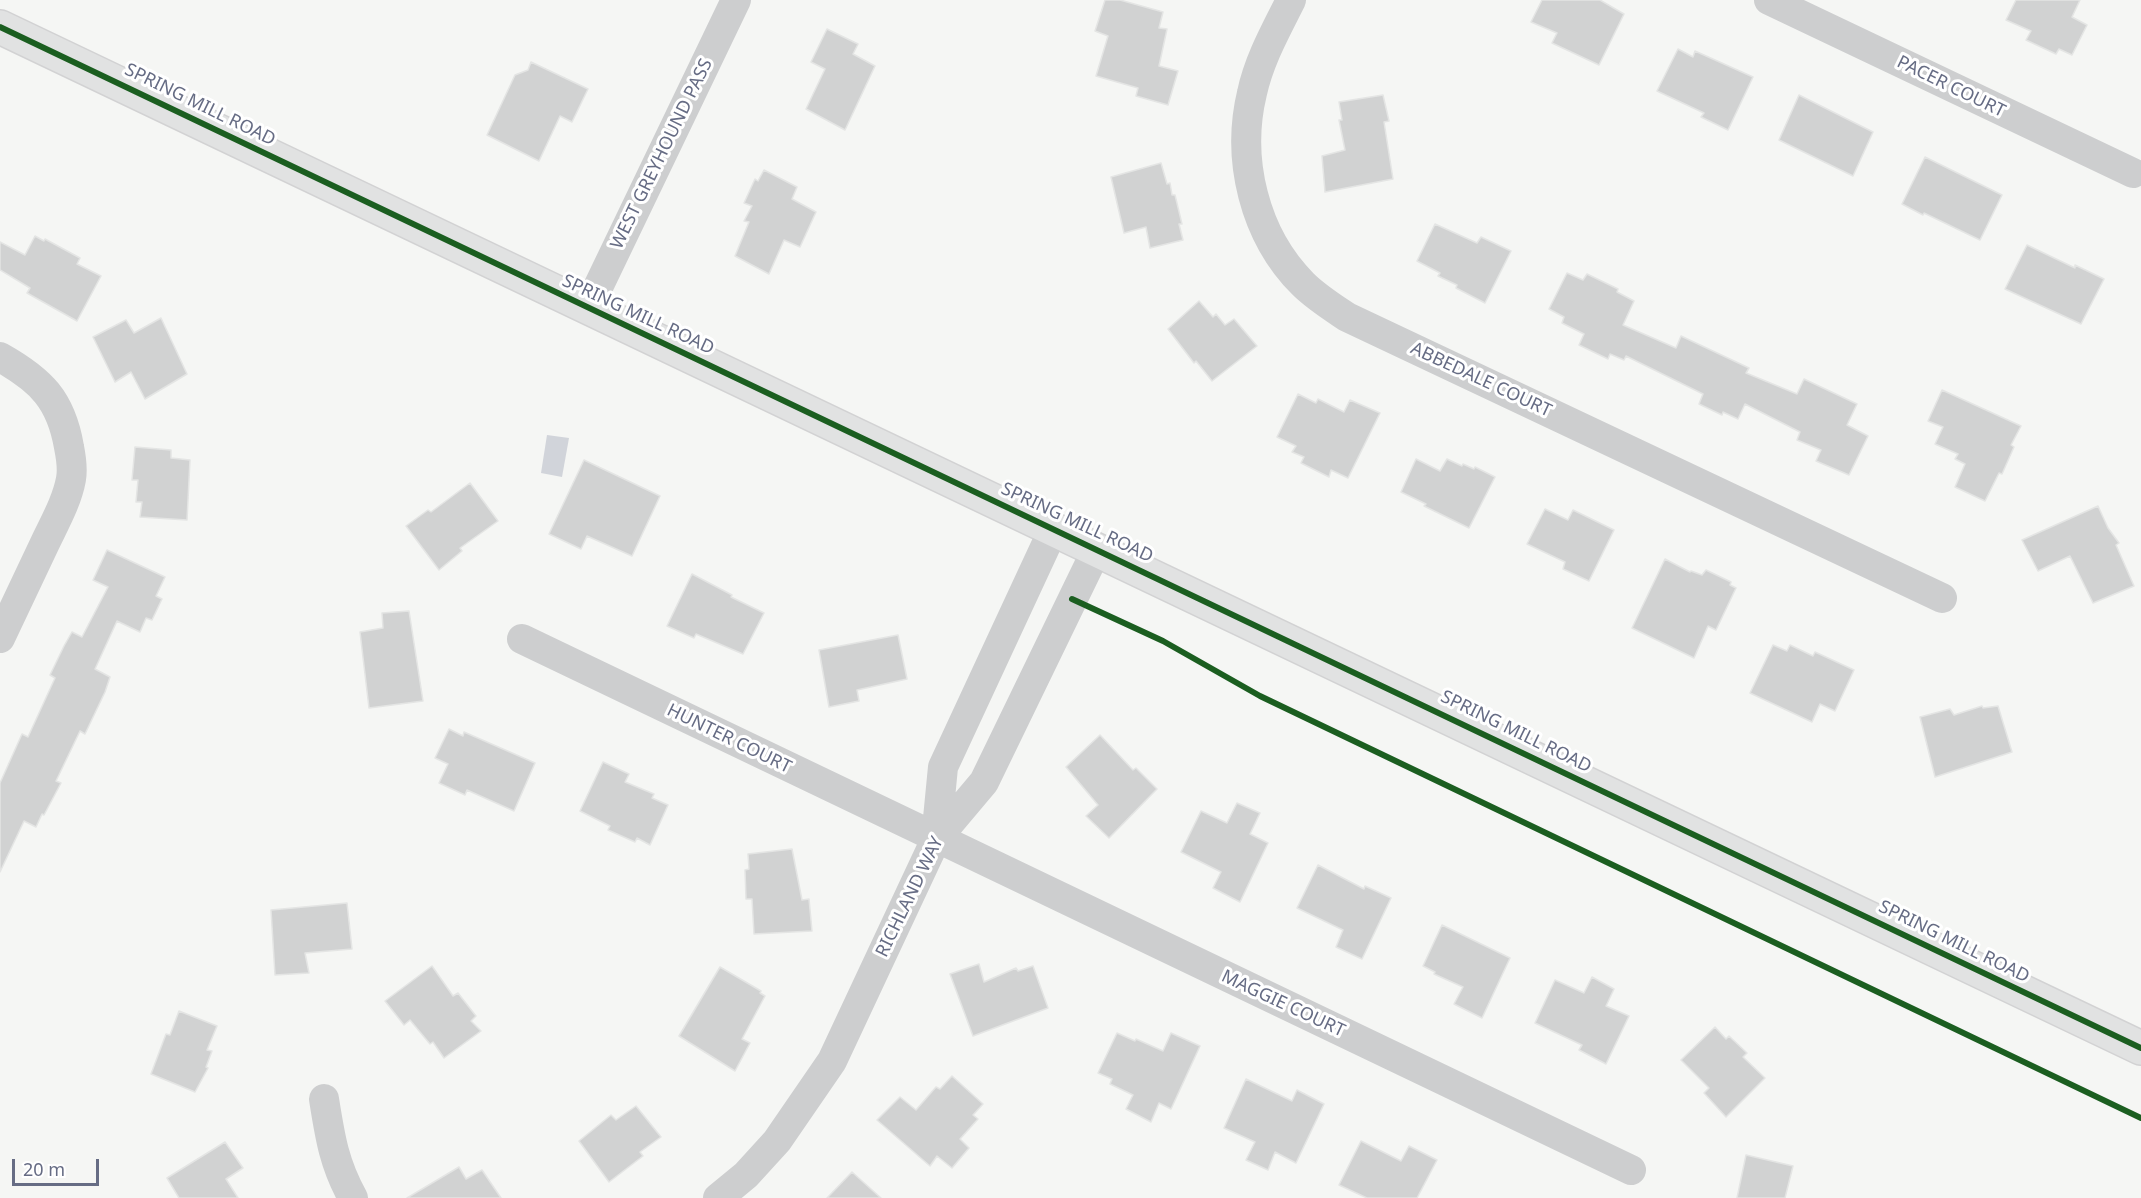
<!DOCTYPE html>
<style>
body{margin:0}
#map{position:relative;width:2141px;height:1198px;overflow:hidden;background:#f5f6f4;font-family:"Noto Sans",sans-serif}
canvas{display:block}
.scale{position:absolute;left:12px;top:1159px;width:87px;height:27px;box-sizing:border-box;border:3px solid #666c84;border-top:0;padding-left:8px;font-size:18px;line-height:21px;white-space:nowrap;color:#666c84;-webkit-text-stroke:4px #fff;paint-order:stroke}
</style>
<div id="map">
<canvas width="2141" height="1198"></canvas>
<div class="scale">20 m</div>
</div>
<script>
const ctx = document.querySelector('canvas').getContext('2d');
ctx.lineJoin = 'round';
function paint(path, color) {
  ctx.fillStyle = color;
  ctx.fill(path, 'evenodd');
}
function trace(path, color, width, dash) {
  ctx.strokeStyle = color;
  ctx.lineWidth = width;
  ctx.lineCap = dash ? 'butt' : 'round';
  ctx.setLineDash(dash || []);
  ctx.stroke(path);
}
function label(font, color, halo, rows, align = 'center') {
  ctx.font = font + ' "Noto Sans",sans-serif';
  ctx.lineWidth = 6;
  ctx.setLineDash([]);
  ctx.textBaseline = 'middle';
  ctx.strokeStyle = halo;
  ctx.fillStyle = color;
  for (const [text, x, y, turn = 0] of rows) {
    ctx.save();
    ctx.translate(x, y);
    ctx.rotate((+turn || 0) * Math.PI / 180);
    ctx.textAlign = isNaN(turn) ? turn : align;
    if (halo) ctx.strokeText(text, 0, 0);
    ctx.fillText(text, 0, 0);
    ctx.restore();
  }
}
const water = new Path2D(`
 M 547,435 L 569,438 L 562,477 L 541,473 Z`);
const building = new Path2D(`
 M 1105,0 L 1120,0 L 1163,12 L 1159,28 L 1167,29 L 1159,66 L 1178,71 L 1168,105 L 1136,96 L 1138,88 L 1096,76 L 1108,36 L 1095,31 Z
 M 1542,0 L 1600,0 L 1624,14 L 1599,65 L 1552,43 L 1557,33 L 1531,22 Z
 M 2016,0 L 2080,0 L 2072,17 L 2087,25 L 2072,55 L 2059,49 L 2056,54 L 2026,40 L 2031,31 L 2006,20 Z
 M 827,29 L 858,44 L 853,54 L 875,66 L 845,130 L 806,109 L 825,69 L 811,62 Z
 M 1678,49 L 1693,57 L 1695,51 L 1753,77 L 1728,130 L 1701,117 L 1704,113 L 1657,91 Z
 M 531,62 L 588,89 L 572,122 L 560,116 L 539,161 L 487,135 L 515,75 L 528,70 Z
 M 1383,95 L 1389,121 L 1384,122 L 1393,179 L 1325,192 L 1322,156 L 1345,150 L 1339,120 L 1342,120 L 1339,102 Z
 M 1799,95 L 1873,132 L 1853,176 L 1779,140 Z
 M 1925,157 L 2002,195 L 1980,240 L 1924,213 L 1923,215 L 1902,204 Z
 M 1161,163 L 1167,184 L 1170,183 L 1172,195 L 1175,195 L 1182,224 L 1179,224 L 1183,240 L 1150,248 L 1146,227 L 1124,233 L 1111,177 Z
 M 764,170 L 797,187 L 792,199 L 816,212 L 800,247 L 784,240 L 769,274 L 735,256 L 749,222 L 744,221 L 752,206 L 744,203 L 755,179 L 758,181 Z
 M 1435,224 L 1477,243 L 1481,237 L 1511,251 L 1485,303 L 1456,288 L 1457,285 L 1438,276 L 1440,273 L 1417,261 Z
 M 35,236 L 44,241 L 45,239 L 80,258 L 77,264 L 101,276 L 77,321 L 27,293 L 30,288 L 0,270 L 0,242 L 25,255 Z
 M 2027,245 L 2075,268 L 2075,265 L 2104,279 L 2081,324 L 2005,289 Z
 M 1567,273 L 1583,280 L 1587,274 L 1618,289 L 1617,292 L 1634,301 L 1623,325 L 1676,348 L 1681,336 L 1749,368 L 1746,373 L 1797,394 L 1804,379 L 1857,404 L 1847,425 L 1868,436 L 1849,475 L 1816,461 L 1821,450 L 1797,440 L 1800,432 L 1745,404 L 1738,419 L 1723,412 L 1722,415 L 1699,404 L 1703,394 L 1626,356 L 1624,360 L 1610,354 L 1608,359 L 1579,345 L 1584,334 L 1562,323 L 1564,317 L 1549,309 Z
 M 1199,301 L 1213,317 L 1216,314 L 1225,325 L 1234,319 L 1257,346 L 1212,381 L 1196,361 L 1194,363 L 1168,329 Z
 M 161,318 L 187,374 L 145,399 L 131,372 L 115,382 L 93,337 L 126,320 L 134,333 Z
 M 1942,390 L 2021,426 L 2011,445 L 2014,447 L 2002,474 L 1999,473 L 1985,501 L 1955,487 L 1965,464 L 1955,459 L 1958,454 L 1935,444 L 1943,427 L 1928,421 Z
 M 1298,394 L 1316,403 L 1318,399 L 1344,412 L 1350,400 L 1380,413 L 1348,478 L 1331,470 L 1329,477 L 1301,463 L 1304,457 L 1292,452 L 1296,446 L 1277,437 Z
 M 135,447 L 171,450 L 171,458 L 190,460 L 187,520 L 140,517 L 142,502 L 136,502 L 138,480 L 132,480 Z
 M 1416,459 L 1440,471 L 1447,459 L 1462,466 L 1463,464 L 1474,469 L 1475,467 L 1495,477 L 1469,528 L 1424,506 L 1426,504 L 1401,492 Z
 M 584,460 L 660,496 L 632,556 L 587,536 L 581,549 L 549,534 Z
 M 470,483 L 498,521 L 460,548 L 462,551 L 439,570 L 406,526 L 428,510 L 431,512 Z
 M 2098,506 L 2108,528 L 2119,543 L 2116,545 L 2134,586 L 2093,603 L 2070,556 L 2038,571 L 2022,540 Z
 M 1545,509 L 1568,520 L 1573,510 L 1614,530 L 1589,581 L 1563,569 L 1565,562 L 1527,544 Z
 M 107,550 L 165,577 L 156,596 L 162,599 L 152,620 L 146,618 L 140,632 L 117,621 L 95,669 L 110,677 L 105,692 L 85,734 L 80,731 L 56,781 L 61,783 L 44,815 L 42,814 L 36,827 L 24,821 L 0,872 L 0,783 L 22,734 L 28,737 L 55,678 L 50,675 L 64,646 L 72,632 L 82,637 L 108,587 L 93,580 Z
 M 1665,559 L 1690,572 L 1691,571 L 1702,575 L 1706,570 L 1731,582 L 1730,585 L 1736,588 L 1716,630 L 1708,626 L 1694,658 L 1632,628 Z
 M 692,574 L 732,595 L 731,597 L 764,613 L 743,654 L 696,634 L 694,638 L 667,626 Z
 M 409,611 L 423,701 L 369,708 L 360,632 L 383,628 L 382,613 Z
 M 898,635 L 907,679 L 857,690 L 859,701 L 829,707 L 819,650 Z
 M 1773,645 L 1787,651 L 1790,645 L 1813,656 L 1815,652 L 1854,670 L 1835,711 L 1820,704 L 1812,722 L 1750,693 Z
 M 1982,706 L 1983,708 L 1998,706 L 2012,752 L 1935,777 L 1920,717 L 1950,709 L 1954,715 Z
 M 449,729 L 463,736 L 464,732 L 535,763 L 514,811 L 467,790 L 465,795 L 439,783 L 448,764 L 435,758 Z
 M 1100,735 L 1133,770 L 1136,768 L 1157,789 L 1109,838 L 1086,816 L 1098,805 L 1066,767 Z
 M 603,762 L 629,774 L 625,782 L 654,794 L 652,798 L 668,805 L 650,845 L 637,838 L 635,842 L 608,830 L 610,826 L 580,811 Z
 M 1237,803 L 1260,813 L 1250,834 L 1268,843 L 1240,902 L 1213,888 L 1221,872 L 1181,852 L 1201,811 L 1227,823 Z
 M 792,849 L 802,900 L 809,899 L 812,931 L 754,934 L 752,899 L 746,899 L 745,870 L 749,869 L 748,854 Z
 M 1318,865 L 1364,889 L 1365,886 L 1391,898 L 1362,959 L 1336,947 L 1343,930 L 1297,908 Z
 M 347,903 L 352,949 L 305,953 L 309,973 L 275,975 L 271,910 Z
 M 1442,925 L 1510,958 L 1482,1018 L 1454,1004 L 1463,987 L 1434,974 L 1435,972 L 1423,966 Z
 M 979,964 L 984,982 L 1016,968 L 1018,971 L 1033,966 L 1048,1008 L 973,1036 L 950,974 Z
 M 432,966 L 453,996 L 458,993 L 476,1016 L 471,1021 L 481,1031 L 444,1058 L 433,1042 L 430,1044 L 410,1020 L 404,1025 L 385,1001 Z
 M 720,967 L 761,991 L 760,993 L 765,996 L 742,1039 L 750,1043 L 735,1071 L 679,1036 Z
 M 1592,977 L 1614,989 L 1606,1006 L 1629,1016 L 1606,1064 L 1579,1050 L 1582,1045 L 1535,1023 L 1555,980 L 1584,993 Z
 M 179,1011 L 217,1026 L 207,1050 L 212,1051 L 206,1067 L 208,1068 L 195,1092 L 151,1074 L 166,1034 L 170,1035 Z
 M 1715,1027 L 1726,1039 L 1729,1036 L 1747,1053 L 1743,1057 L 1765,1078 L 1726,1117 L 1704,1093 L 1709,1088 L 1681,1060 Z
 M 1117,1033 L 1135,1041 L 1136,1039 L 1163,1051 L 1171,1033 L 1200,1046 L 1171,1109 L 1159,1103 L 1151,1122 L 1126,1109 L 1133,1095 L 1110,1084 L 1112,1079 L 1098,1073 Z
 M 952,1076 L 983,1104 L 973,1115 L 978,1119 L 960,1139 L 969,1148 L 952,1168 L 937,1156 L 930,1166 L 877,1120 L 900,1097 L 916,1110 L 936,1087 L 940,1089 Z
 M 1246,1079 L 1292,1101 L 1297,1090 L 1324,1104 L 1296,1163 L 1275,1152 L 1268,1170 L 1246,1160 L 1255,1142 L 1224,1128 Z
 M 636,1106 L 661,1137 L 640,1152 L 643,1156 L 609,1182 L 579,1141 L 611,1115 L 616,1120 Z
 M 1361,1141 L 1401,1161 L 1409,1146 L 1437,1160 L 1417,1198 L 1367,1198 L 1339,1185 Z
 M 225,1142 L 243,1168 L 226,1179 L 238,1198 L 179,1198 L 167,1178 Z
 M 1746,1155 L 1793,1166 L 1785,1198 L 1737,1198 Z
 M 459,1167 L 466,1179 L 482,1170 L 501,1198 L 407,1198 Z
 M 852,1172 L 881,1198 L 827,1198 Z`);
const street = new Path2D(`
 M 1291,0 C 1276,30 1259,60 1252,93 C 1236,159 1254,235 1303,284 C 1316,297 1332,307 1347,317 L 1942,598
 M 1769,0 L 2133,173
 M 588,308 L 736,0
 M 0,357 C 41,380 61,400 69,447 C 71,457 73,468 71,479 C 67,501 55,522 45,543 C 30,574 15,606 0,638
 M 522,639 L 1631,1170
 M 936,839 L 943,767 L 1054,528
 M 324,1099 C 330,1137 334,1164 353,1198
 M 718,1198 L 746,1175 L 777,1141 L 832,1061 L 936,839 L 984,782 L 1097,549`);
const secondary = new Path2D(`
 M 0,27 L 2141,1048`);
const cycleway = new Path2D(`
 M 0,27 L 2141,1048
 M 1072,599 L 1163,641 L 1260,696 L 2141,1118`);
const streetNames = [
 ["PACER COURT",1951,87,26],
 ["SPRING MILL ROAD",200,105,26],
 ["WEST GREYHOUND PASS",662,154,-64],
 ["SPRING MILL ROAD",638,315,25],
 ["ABBEDALE COURT",1481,380,25],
 ["SPRING MILL ROAD",1077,523,25],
 ["SPRING MILL ROAD",1516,732,26],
 ["HUNTER COURT",729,739,26],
 ["RICHLAND WAY",910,897,-64],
 ["SPRING MILL ROAD",1954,942,26],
 ["MAGGIE COURT",1283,1004,25]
];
paint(water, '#d1d4da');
paint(building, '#d1d2d2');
trace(building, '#e4e5e4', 1.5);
trace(secondary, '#d2d2d3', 36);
trace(street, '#cdcecf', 30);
trace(secondary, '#e1e2e2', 33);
trace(cycleway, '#1b5e20', 6);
label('18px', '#666c84', '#fff', streetNames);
</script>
